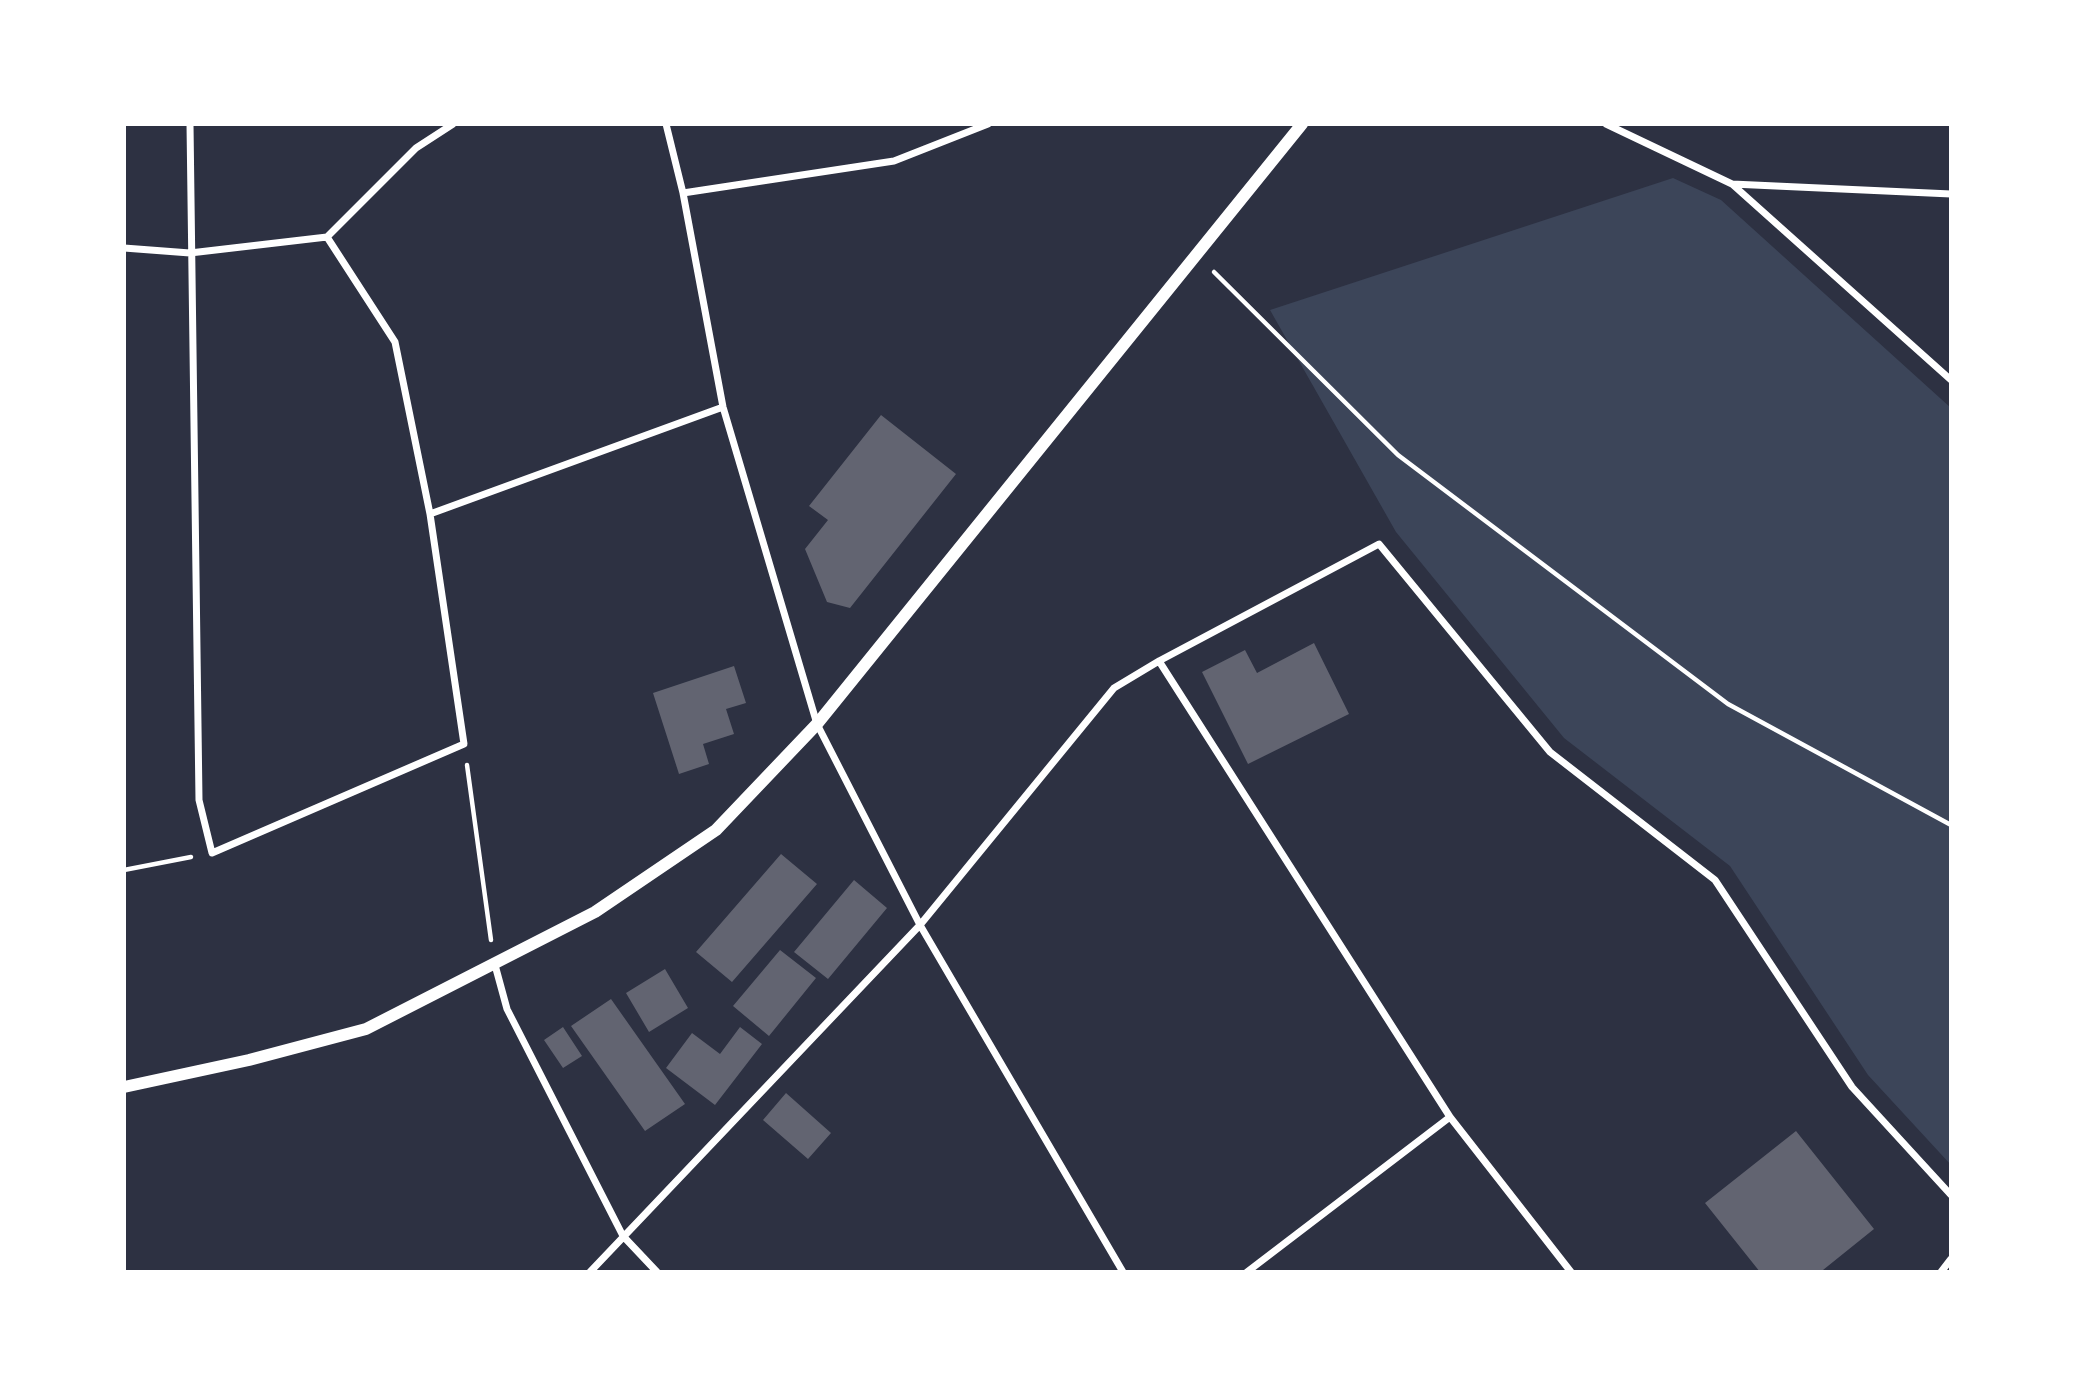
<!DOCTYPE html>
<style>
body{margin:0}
#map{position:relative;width:2075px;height:1396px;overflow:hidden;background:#2d3142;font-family:"Exo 2",sans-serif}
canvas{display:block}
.frame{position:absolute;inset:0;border:126px solid #fff;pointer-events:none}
</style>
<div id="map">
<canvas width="2075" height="1396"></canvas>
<div class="frame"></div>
</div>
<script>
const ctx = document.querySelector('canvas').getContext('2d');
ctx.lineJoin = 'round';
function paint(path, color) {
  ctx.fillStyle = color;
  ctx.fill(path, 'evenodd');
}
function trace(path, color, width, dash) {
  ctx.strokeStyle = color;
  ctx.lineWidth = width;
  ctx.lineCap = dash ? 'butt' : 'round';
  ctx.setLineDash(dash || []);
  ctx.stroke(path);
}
const green = new Path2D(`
 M 1673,178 L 1721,200 L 1951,408 L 1951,1165 L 1868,1075 L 1730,866 L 1564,738 L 1396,532 L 1270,310 Z`);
const building = new Path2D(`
 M 881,415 L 956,474 L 850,608 L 827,602 L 805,549 L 828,520 L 809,506 Z
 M 1314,643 L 1349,714 L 1248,764 L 1202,672 L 1245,650 L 1257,673 Z
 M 734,666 L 746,703 L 726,709 L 734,734 L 703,744 L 709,764 L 679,774 L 653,693 Z
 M 781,854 L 817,884 L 732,982 L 696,952 Z
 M 854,880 L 887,908 L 828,979 L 794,952 Z
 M 780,950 L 816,978 L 769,1036 L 733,1006 Z
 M 665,969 L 688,1008 L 649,1032 L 626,993 Z
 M 611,999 L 685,1104 L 645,1131 L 571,1026 Z
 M 563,1027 L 582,1056 L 563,1068 L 544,1040 Z
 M 740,1027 L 762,1044 L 715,1105 L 666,1068 L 692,1033 L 720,1054 Z
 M 786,1093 L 831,1133 L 808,1159 L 763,1120 Z
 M 1796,1131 L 1874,1229 L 1823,1270 L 1825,1272 L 1760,1272 L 1705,1203 Z`);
const path = new Path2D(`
 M 1214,272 L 1398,455 L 1728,704 L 1951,825
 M 467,765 L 491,940
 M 124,870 L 191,857`);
const minor = new Path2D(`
 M 190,124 L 199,800 L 212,853 L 464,744 L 430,514 L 395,342 L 327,237
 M 666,124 L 683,193 L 723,407 L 817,724 L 920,925 L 1123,1272
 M 1606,124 L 1732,184 L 1951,380
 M 1732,184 L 1951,194
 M 683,193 L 894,161 L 988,124
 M 124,248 L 190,253 L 327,237 L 416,148 L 453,124
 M 430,514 L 723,407
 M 1159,661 L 1450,1117 L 1571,1272
 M 495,965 L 507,1009 L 623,1236 L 657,1272
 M 590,1272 L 920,925 L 1114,688 L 1159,661 L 1379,544 L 1550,752 L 1715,880 L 1852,1087 L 1951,1195
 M 1247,1272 L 1450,1117
 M 1941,1272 L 1951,1259`);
const tertiary = new Path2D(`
 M 124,1087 L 249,1060 L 366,1029 L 595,912 L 716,830 L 817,724 L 1302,124`);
paint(green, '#3c4559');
paint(building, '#626471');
trace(path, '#fff', 4.5);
trace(minor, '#fff', 7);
trace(tertiary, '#fff', 12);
</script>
